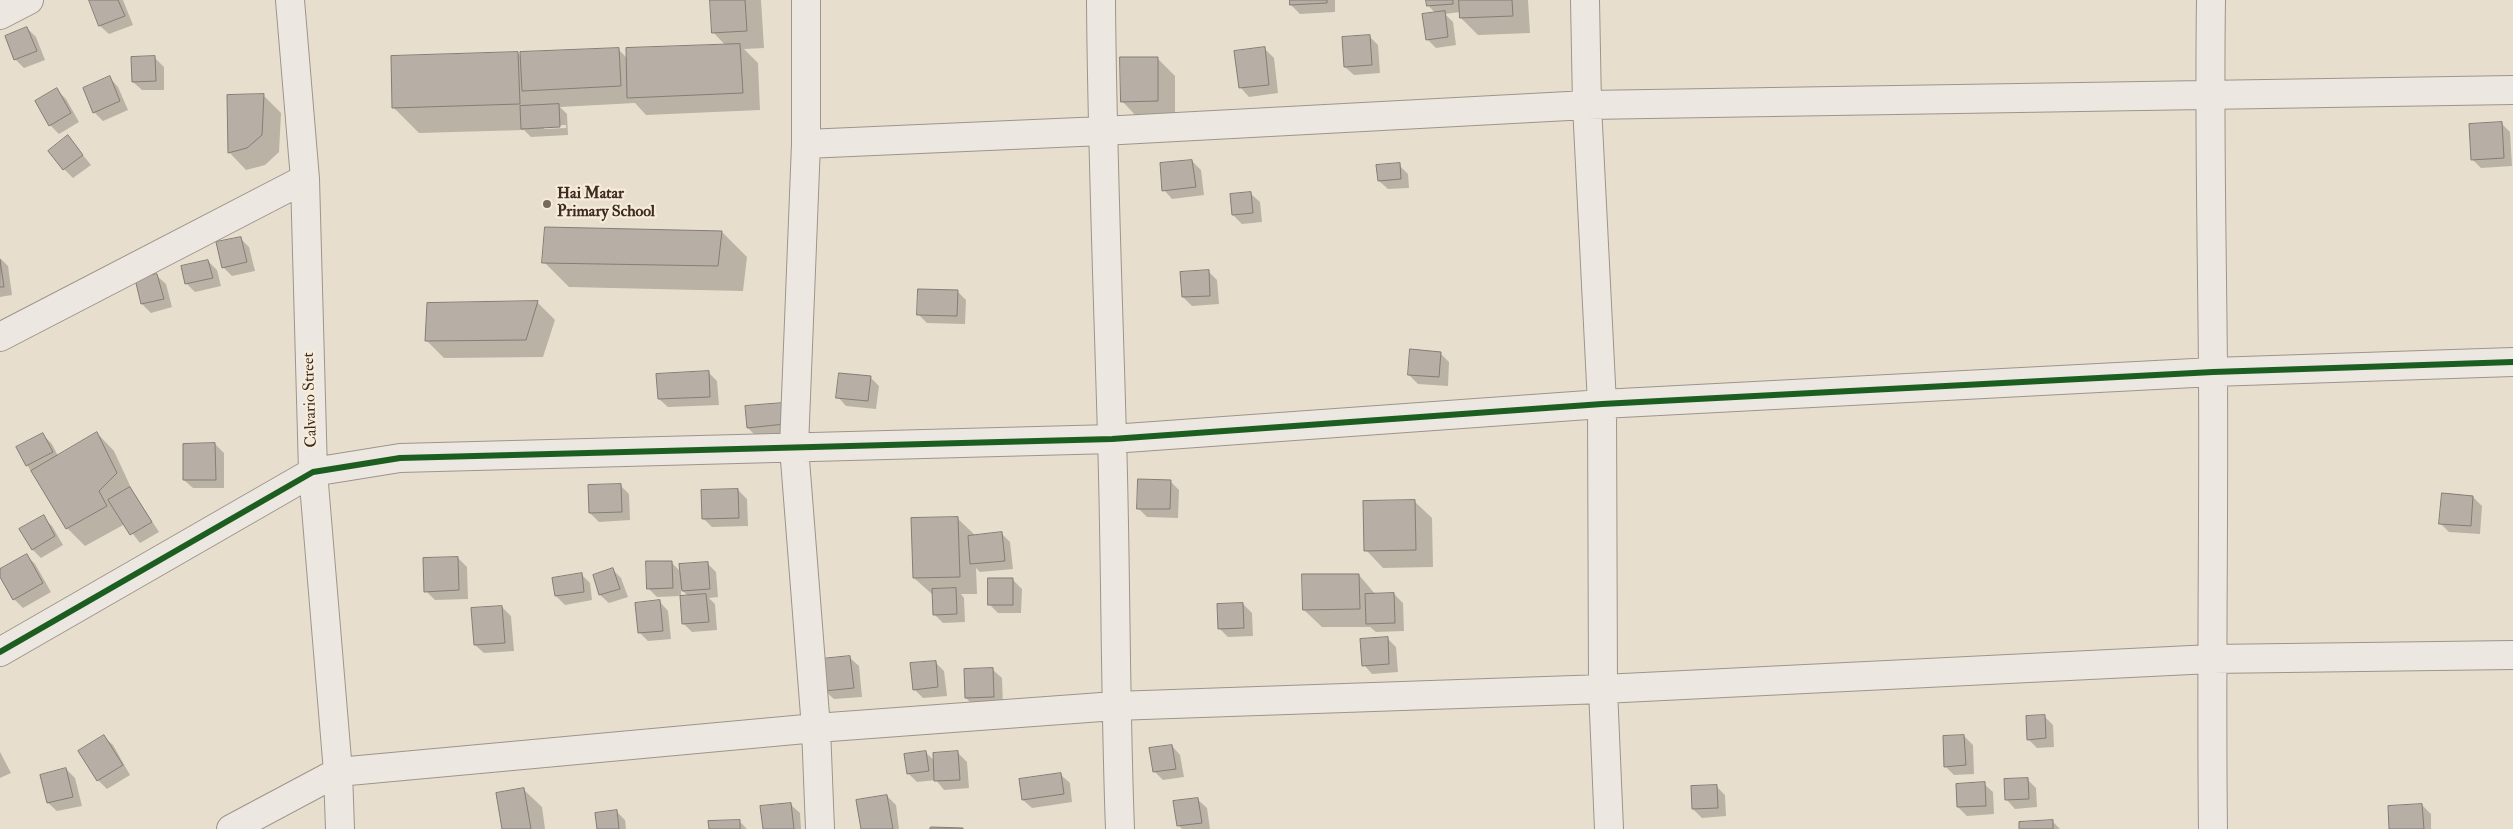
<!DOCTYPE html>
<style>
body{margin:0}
canvas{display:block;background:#e8dece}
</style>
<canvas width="2513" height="829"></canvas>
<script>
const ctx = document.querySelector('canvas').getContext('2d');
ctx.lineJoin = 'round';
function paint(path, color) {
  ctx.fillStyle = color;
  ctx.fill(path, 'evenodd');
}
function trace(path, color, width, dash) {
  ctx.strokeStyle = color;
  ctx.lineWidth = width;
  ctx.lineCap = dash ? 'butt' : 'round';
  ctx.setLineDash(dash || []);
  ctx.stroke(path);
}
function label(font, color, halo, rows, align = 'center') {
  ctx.font = font + ' "IM FELL Double Pica",serif';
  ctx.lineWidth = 4.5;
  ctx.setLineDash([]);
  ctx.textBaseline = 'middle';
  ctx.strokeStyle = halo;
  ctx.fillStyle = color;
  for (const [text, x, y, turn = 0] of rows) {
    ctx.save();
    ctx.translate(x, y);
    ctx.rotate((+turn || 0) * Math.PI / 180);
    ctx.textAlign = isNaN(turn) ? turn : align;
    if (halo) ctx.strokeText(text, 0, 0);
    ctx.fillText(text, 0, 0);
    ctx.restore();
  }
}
const shadow = new Path2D(`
 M 90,0 L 123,0 L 133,25 L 109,34 L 100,26 Z
 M 711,0 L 761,0 L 764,48 L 744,49 L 758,63 L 760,110 L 646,115 L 635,103 L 560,107 L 567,114 L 568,135 L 531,137 L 524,130 L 419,133 L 394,108 L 518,53 L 521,57 L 618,49 L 627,58 L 726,46 L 713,32 ZM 566,125 L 566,128 L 544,129 L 544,126 Z
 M 1291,0 L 1335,0 L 1335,12 L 1300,14 L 1291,5 Z
 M 1428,0 L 1528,0 L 1530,33 L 1478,35 L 1461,18 L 1460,12 L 1445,14 L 1453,22 L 1456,45 L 1436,48 L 1427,39 L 1436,14 L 1428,5 Z
 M 27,28 L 36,37 L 45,60 L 24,68 L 15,59 L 6,37 Z
 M 1369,36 L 1378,45 L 1380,73 L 1354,75 L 1345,67 Z
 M 1265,49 L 1274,58 L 1278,93 L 1249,97 L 1241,88 Z
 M 155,58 L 164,67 L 164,90 L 142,90 L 133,82 Z
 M 1157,58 L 1175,76 L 1175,118 L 1139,119 L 1122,101 Z
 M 110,78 L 118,87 L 128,110 L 103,121 L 94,112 Z
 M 57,90 L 66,99 L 79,122 L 59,134 L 50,125 Z
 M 263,95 L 281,113 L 279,152 L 265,165 L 246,170 L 229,152 Z
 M 2501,123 L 2510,132 L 2512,166 L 2481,168 L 2472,159 Z
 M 68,137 L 91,165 L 73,178 L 64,169 Z
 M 1192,161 L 1201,170 L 1204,195 L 1172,199 L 1164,190 Z
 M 1399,165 L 1408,174 L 1409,188 L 1388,189 L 1379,181 Z
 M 1251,194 L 1260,202 L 1262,222 L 1242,224 L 1233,215 Z
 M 722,232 L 747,257 L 743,291 L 569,287 L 544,262 Z
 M 240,238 L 249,247 L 255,271 L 232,276 L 223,267 Z
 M 0,258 L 8,266 L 12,295 L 0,297 Z
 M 208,261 L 217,270 L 221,286 L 195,292 L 186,283 Z
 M 1208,271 L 1217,280 L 1219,304 L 1192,306 L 1183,297 Z
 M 157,276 L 166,284 L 172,307 L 151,313 L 142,304 L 137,280 Z
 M 957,291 L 966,300 L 965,324 L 927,323 L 918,314 Z
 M 538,303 L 555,320 L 543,357 L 444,358 L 426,340 L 428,304 Z
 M 1440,353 L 1449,362 L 1448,386 L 1418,384 L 1409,375 Z
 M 708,372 L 717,381 L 719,405 L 668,407 L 659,399 Z
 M 870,377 L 879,386 L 876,409 L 846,406 L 838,397 Z
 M 783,404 L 793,433 L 757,437 L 748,428 Z
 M 97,433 L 114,451 L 133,492 L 159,532 L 140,543 L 125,524 L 85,546 L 67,528 L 27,465 L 43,435 L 52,444 L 58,456 Z
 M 215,444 L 224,453 L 224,488 L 193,488 L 184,480 Z
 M 1170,481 L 1179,490 L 1178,518 L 1147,517 L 1138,508 Z
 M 620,485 L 629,494 L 630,520 L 599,522 L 590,513 Z
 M 738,490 L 747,499 L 748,526 L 712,527 L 703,518 Z
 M 2473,497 L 2482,506 L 2480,534 L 2449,532 L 2440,523 Z
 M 1414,501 L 1432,518 L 1433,567 L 1383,568 L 1366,550 Z
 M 43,517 L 52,526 L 63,545 L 41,558 L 32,549 Z
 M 957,518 L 976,536 L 1001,533 L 1010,542 L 1013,569 L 980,572 L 976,568 L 977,594 L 961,594 L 964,598 L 965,622 L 943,623 L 934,614 L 933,595 L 914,578 Z
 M 27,556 L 35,564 L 51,592 L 23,608 L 14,599 L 0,574 L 0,570 Z
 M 458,558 L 467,567 L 468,599 L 435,600 L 426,591 Z
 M 671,562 L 681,572 L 707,563 L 716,572 L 718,597 L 709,598 L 715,604 L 717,630 L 692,632 L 683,623 L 681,596 L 657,597 L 648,588 ZM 681,589 L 688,596 L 681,597 Z
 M 613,570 L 621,578 L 628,597 L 609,603 L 600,595 L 594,576 Z
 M 581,574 L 590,583 L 592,600 L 565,605 L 556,596 Z
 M 1359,575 L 1376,595 L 1394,594 L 1403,603 L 1404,631 L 1376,632 L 1370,627 L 1322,627 L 1304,610 Z
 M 1013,580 L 1022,589 L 1021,613 L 998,613 L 989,604 Z
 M 660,602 L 668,611 L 671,639 L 648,641 L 639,632 Z
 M 1243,604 L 1252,613 L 1253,636 L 1228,637 L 1219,628 Z
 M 502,607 L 511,616 L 514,651 L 484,653 L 475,645 Z
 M 1387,638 L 1396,647 L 1398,672 L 1372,674 L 1364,665 Z
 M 850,658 L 859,666 L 862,697 L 834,699 L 825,691 Z
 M 935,662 L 944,671 L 947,696 L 923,698 L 914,689 Z
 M 993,670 L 1002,678 L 1003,706 L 975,707 L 966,698 Z
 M 2044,716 L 2053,725 L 2054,747 L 2037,748 L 2028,739 Z
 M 1964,736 L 1973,745 L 1974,774 L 1954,775 L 1945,766 Z
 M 104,737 L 113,745 L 130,775 L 107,789 L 98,780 Z
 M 1172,746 L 1180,755 L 1184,777 L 1163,780 L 1154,771 Z
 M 0,752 L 11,773 L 0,778 Z
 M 926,753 L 935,761 L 958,753 L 967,762 L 969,788 L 944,790 L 936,780 L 917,782 L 908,773 Z
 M 66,769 L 75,778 L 82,806 L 57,811 L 48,803 Z
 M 1061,775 L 1070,783 L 1072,802 L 1032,808 L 1023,800 Z
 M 2027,779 L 2036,788 L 2037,807 L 2015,809 L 2007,800 Z
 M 1984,784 L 1993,792 L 1994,814 L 1967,816 L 1958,807 Z
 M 1716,786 L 1725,795 L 1726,816 L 1702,818 L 1693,809 Z
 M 524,790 L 542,807 L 545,829 L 503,829 Z
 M 887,796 L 896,805 L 899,829 L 862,829 Z
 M 1198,800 L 1207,808 L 1210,829 L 1182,829 L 1179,826 Z
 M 791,805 L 800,813 L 801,829 L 764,829 Z
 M 2422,805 L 2431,814 L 2431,829 L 2390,829 Z
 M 616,811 L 625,820 L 626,829 L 598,829 Z
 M 739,821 L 747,829 L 710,829 Z
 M 2052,821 L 2060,829 L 2020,829 Z`);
const building = new Path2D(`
 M 89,0 L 118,0 L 125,16 L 99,26 Z
 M 710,0 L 745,0 L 747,31 L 712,33 Z
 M 1290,0 L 1327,0 L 1327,3 L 1290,5 Z
 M 1426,0 L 1453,0 L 1453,4 L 1427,6 Z
 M 1459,0 L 1512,0 L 1513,16 L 1460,18 Z
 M 1445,11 L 1448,37 L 1426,40 L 1422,14 Z
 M 27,27 L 37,51 L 14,60 L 5,36 Z
 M 1370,35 L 1372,65 L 1344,67 L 1342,37 Z
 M 740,44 L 743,93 L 627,98 L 626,48 Z
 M 1265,47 L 1269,85 L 1239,88 L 1234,51 Z
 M 619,48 L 621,86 L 522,91 L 520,52 Z
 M 518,52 L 520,104 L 392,108 L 391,56 Z
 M 155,56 L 156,81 L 132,82 L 131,57 Z
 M 1120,57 L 1158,57 L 1158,101 L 1121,102 Z
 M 110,76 L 120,101 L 93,113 L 83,88 Z
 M 57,88 L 71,113 L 49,126 L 35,101 Z
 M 264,94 L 262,135 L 247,148 L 228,153 L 227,95 Z
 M 559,104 L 560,127 L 521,129 L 520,106 Z
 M 2502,122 L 2504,158 L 2471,160 L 2469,124 Z
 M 68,135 L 83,155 L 63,170 L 48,151 Z
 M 1192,160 L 1196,187 L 1162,191 L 1160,163 Z
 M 1400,163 L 1401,179 L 1378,181 L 1376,165 Z
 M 1251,192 L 1253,213 L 1232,215 L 1230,194 Z
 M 545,227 L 722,231 L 718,266 L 542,263 Z
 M 241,237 L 247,262 L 222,268 L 216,242 Z
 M 0,260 L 4,287 L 0,287 Z
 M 208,260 L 213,278 L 185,284 L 181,266 Z
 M 1209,270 L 1210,296 L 1182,297 L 1180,272 Z
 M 157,274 L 164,299 L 141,304 L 135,279 Z
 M 918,289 L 958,290 L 957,316 L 917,315 Z
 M 538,301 L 526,340 L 425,341 L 427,303 Z
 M 1410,349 L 1441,352 L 1439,377 L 1408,375 Z
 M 709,371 L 710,397 L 658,399 L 656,374 Z
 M 839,373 L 871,376 L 868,401 L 836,398 Z
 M 783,403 L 785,424 L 747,428 L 745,406 Z
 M 97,432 L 117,473 L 99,491 L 107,506 L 66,529 L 31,471 Z
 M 43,433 L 53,452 L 26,466 L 16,447 Z
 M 215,443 L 216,480 L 183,480 L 183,444 Z
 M 1138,479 L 1171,480 L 1170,509 L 1137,509 Z
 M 621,484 L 622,512 L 589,513 L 588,485 Z
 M 130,487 L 152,522 L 130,535 L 108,500 Z
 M 738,489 L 739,518 L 702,519 L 701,490 Z
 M 2442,493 L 2473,496 L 2471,526 L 2439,524 Z
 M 1415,500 L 1416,550 L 1364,551 L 1363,501 Z
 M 44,515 L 55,536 L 32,550 L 19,529 Z
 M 958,517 L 960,577 L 913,578 L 911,518 Z
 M 1002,532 L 1005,561 L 970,564 L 968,536 Z
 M 27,554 L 43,583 L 13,600 L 0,577 L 0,569 Z
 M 458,557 L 459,590 L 424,592 L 423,558 Z
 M 646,561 L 672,561 L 673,588 L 647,589 Z
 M 708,562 L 710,589 L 682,591 L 679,564 Z
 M 613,568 L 620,589 L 599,595 L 593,575 Z
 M 582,573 L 584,592 L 555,596 L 552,578 Z
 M 1302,574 L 1359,574 L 1360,609 L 1303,610 Z
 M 988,578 L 1013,578 L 1013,605 L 988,605 Z
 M 956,588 L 957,614 L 933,615 L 932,589 Z
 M 1394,593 L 1395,623 L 1366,624 L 1365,594 Z
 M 706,594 L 709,622 L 682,624 L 680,596 Z
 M 660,600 L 663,631 L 638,633 L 635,603 Z
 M 1243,603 L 1244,628 L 1218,629 L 1217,604 Z
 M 502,606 L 505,643 L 474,645 L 471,608 Z
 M 1388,637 L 1389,664 L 1362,666 L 1360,639 Z
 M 850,656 L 854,688 L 824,691 L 821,659 Z
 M 936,661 L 938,687 L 913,690 L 910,663 Z
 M 993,668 L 994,697 L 965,698 L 964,669 Z
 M 2045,715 L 2046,738 L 2027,740 L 2026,716 Z
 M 104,735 L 123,765 L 97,781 L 78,751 Z
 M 1964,735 L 1966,765 L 1944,767 L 1943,736 Z
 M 1172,745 L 1176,769 L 1153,772 L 1149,748 Z
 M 926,751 L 929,771 L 907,774 L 904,754 Z
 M 958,751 L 960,780 L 934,781 L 933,753 Z
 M 66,768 L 73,797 L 47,803 L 40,775 Z
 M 1061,773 L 1064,794 L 1022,800 L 1019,779 Z
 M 2028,778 L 2029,799 L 2005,800 L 2004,779 Z
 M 1985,782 L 1986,806 L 1957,807 L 1956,784 Z
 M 1717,785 L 1718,808 L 1692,809 L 1691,786 Z
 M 524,788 L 531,829 L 502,829 L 496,793 Z
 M 887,795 L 893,829 L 861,829 L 856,800 Z
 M 1198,798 L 1202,823 L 1177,826 L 1173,801 Z
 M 791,803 L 794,829 L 763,829 L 760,806 Z
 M 2422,804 L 2424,829 L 2389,829 L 2388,806 Z
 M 617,810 L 619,829 L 597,829 L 595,813 Z
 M 740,820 L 740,829 L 709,829 L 708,821 Z
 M 2053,820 L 2053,829 L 2019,829 L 2019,822 Z
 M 931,827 L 963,828 L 963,829 L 930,829 Z`);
const minor = new Path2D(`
 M 290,0 L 305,179 L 313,472 L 338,772 L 340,829
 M 806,0 L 806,144 L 794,447 L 816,728 L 820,829
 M 1101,0 C 1102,146 1108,291 1112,437 C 1116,568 1115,698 1120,829
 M 1585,0 L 1587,105 L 1602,404 L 1603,689 L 1609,829
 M 2211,0 C 2209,124 2212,247 2213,371 C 2214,524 2211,676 2213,829
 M 0,15 L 29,0
 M 806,144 L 1102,131 L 1587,105 L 2513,90
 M 0,337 L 305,179
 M 0,652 L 313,472 L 400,458 L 1112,439 L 1602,404 L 2213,372 L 2513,362
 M 231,829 L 338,772 L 816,728 L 1115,706 L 1603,689 L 2211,659 L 2513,655`);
const cycleway = new Path2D(`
 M 0,652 L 313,472 L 400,458 L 1112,439 L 1602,404 L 2213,372 L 2513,362`);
const markers = [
 [547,204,5,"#78695f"]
];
const poiNames = [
 ["Hai Matar",557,195],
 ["Primary School",557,213]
];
const streetNames = [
 ["Calvario Street",311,400,-92]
];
paint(shadow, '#0003');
paint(building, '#b7afa5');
trace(building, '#857d74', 1);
trace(minor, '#9d958b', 30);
trace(minor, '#ece7e0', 28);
trace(cycleway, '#1b5e20', 6);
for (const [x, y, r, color] of markers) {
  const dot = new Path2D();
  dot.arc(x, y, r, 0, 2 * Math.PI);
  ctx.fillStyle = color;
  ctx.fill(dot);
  trace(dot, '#f7ecd9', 2);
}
label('bold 16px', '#3c2a23', '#f7ecd9', poiNames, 'left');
label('16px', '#3c2a23', '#f7ecd9', streetNames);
</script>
